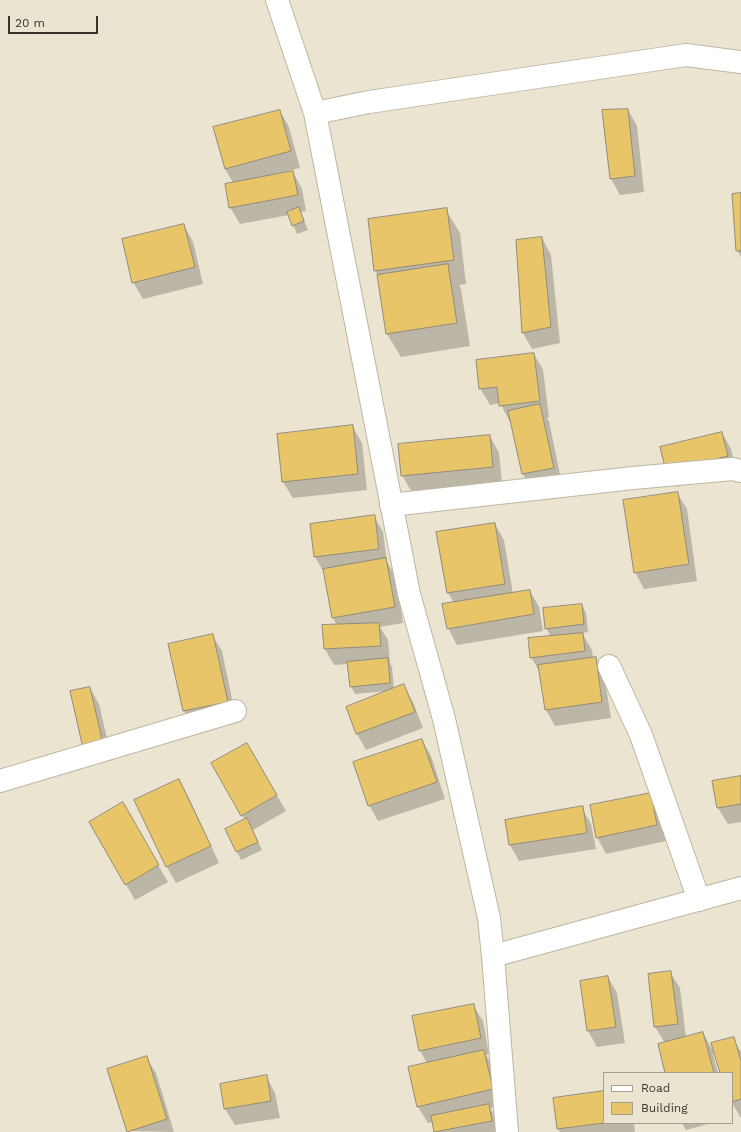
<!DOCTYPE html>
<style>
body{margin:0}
#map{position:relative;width:741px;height:1132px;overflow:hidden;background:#ebe4d0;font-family:"Work Sans",sans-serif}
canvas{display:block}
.legend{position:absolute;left:603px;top:1072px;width:130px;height:52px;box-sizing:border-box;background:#ebe4d0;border:1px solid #a39e8f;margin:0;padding:5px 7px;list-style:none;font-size:12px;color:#38352e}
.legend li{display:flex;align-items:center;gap:8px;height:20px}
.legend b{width:20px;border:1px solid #a39e8f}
.scale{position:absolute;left:8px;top:16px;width:90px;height:18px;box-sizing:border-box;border:2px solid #38352e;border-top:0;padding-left:5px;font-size:12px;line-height:14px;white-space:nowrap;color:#38352e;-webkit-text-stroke:3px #ebe4d0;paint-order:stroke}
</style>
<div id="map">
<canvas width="741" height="1132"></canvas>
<ul class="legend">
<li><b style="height:5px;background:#fff"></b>Road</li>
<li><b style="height:11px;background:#e8c569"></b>Building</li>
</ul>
<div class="scale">20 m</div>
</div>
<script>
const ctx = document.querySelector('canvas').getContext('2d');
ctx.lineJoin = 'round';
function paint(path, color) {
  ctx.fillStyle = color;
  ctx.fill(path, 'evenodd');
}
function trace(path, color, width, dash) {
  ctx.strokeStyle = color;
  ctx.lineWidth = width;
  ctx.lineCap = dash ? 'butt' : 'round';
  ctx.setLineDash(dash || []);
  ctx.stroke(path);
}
const shadow = new Path2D(`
 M 628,110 L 637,126 L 644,192 L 620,195 L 611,179 Z
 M 280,111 L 289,127 L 300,168 L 275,174 L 275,176 L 293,172 L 302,189 L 306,211 L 301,212 L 308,230 L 297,234 L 289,215 L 240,224 L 230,207 L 234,184 L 225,169 Z
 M 741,194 L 741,257 L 737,250 Z
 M 446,210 L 460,233 L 466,284 L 459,285 L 461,289 L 470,346 L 401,357 L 387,334 L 378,276 L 375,270 Z
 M 184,225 L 193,242 L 203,284 L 143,299 L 133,282 Z
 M 542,238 L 551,255 L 560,343 L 532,349 L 523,333 Z
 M 534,354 L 543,370 L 549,417 L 547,418 L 549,421 L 562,484 L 532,490 L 523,474 L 512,422 L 510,422 L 500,403 L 490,405 L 480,388 Z
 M 353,427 L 362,443 L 367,490 L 293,498 L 283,482 L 278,435 Z
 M 722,433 L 731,449 L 736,472 L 676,487 L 667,470 Z
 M 490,436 L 499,453 L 502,483 L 411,491 L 402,475 Z
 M 677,493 L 687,509 L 697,581 L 644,589 L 635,572 Z
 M 374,516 L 383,532 L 387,562 L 395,575 L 403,623 L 380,627 L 388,640 L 390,663 L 392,667 L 394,689 L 404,686 L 413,702 L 423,728 L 366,750 L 357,734 L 387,691 L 355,694 L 351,686 L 349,664 L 334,665 L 325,649 L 323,626 L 337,626 L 333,618 L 325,574 L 315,557 L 311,524 Z
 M 495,524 L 504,540 L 513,594 L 530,591 L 539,607 L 543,631 L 457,645 L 448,628 L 454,603 L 448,593 L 437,533 Z
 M 582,605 L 586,613 L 588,632 L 582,633 L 592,650 L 593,658 L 595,658 L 604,674 L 611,718 L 555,726 L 546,710 L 541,674 L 531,657 L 551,637 L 546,628 Z
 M 212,635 L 222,651 L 236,718 L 193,727 L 184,711 L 169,645 Z
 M 90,688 L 99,704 L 112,760 L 94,764 Z
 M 422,740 L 431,756 L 445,799 L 378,821 L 369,805 Z
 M 247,744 L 286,811 L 253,830 L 262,850 L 241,860 L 226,829 L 245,820 L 212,764 Z
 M 741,777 L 741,822 L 728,824 L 718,808 L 713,782 Z
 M 179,780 L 188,796 L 219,863 L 176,883 L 167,867 L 135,800 Z
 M 650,794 L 660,810 L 666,841 L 606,854 L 597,837 Z
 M 122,804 L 168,882 L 135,900 L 90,823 Z
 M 582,808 L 591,824 L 596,849 L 519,861 L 510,845 L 506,820 Z
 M 670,972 L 680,988 L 686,1038 L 703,1033 L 713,1051 L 733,1039 L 741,1052 L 741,1118 L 732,1103 L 732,1073 L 722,1073 L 715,1053 L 713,1054 L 718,1073 L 666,1073 L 665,1043 L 655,1027 L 649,975 Z
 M 608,977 L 617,993 L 625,1043 L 597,1047 L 588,1031 Z
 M 473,1005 L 483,1021 L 489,1054 L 486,1055 L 493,1067 L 502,1106 L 490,1108 L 498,1121 L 500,1132 L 435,1132 L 433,1122 L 428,1123 L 418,1107 L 409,1068 L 427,1064 L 420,1050 Z
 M 146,1057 L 156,1073 L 174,1132 L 128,1131 Z
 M 266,1076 L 275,1093 L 280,1118 L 235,1125 L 225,1109 L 221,1085 Z
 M 604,1092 L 604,1123 L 634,1123 L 635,1132 L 560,1132 L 558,1129 Z
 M 682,1123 L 712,1123 L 686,1130 Z`);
const building = new Path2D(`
 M 628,109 L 635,176 L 610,179 L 602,110 Z
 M 280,110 L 291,151 L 225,169 L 213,127 Z
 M 293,171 L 298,195 L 229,208 L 225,184 Z
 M 741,193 L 741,251 L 736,251 L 732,194 Z
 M 299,207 L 304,221 L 292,226 L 287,212 Z
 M 447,208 L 454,260 L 374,271 L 368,219 Z
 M 184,224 L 195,267 L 132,283 L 122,239 Z
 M 542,237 L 551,327 L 522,333 L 516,240 Z
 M 448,264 L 457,323 L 386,334 L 377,275 Z
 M 534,353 L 540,401 L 499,406 L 497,387 L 479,389 L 476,360 Z
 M 540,404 L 554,468 L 522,474 L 508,411 Z
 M 353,425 L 358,474 L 282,482 L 277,434 Z
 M 722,432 L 728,456 L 666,471 L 660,447 Z
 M 490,435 L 493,467 L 401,476 L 398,444 Z
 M 678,492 L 689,564 L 634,573 L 623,500 Z
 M 375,515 L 379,549 L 314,557 L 310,524 Z
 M 495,523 L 505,584 L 447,593 L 436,532 Z
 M 386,558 L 395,607 L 332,618 L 323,569 Z
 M 530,590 L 534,614 L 447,629 L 442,604 Z
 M 582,604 L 584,624 L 545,629 L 543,608 Z
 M 379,623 L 381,646 L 324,649 L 322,625 Z
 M 583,633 L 585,651 L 530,658 L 528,638 Z
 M 213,634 L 228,702 L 183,711 L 168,644 Z
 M 596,657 L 602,702 L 545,710 L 538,665 Z
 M 388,658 L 390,683 L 350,687 L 347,662 Z
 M 404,684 L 415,712 L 356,734 L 346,707 Z
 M 90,687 L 103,744 L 83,748 L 70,691 Z
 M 422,739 L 437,782 L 368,806 L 353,762 Z
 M 247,743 L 277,795 L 241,816 L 211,763 Z
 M 741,776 L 741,804 L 717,808 L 712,781 Z
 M 179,779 L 211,846 L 166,867 L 134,800 Z
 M 651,793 L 657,825 L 596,838 L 590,805 Z
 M 123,802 L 159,865 L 125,885 L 89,822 Z
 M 583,806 L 587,833 L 509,845 L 505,820 Z
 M 247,818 L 258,842 L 236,852 L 225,829 Z
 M 671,971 L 678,1024 L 654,1027 L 648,974 Z
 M 608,976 L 616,1027 L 587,1031 L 580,981 Z
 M 474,1004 L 481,1038 L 419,1051 L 412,1016 Z
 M 703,1032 L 714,1073 L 665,1073 L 658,1044 Z
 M 734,1037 L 741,1061 L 741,1099 L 732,1102 L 732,1073 L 720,1073 L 711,1043 Z
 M 484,1050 L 493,1089 L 417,1107 L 408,1067 Z
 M 147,1056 L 167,1119 L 127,1132 L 107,1069 Z
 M 267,1075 L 271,1101 L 224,1109 L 220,1084 Z
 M 604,1091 L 604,1123 L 557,1129 L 553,1098 Z
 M 489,1104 L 492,1121 L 434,1132 L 431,1116 Z`);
const minor = new Path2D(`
 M 277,0 L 315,113 L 409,594 L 444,719 L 489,918 L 493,956 L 507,1132
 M 315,113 L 369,102 L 686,55 L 741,62
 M 391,505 L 633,478 L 733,469 L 741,471
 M 609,666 L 641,735 L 699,900
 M 0,781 L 235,711
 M 493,956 L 741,888`);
paint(shadow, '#0003');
paint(building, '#e8c569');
trace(building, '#928b79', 1);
trace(minor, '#bdb6a3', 24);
trace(minor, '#fff', 22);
</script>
